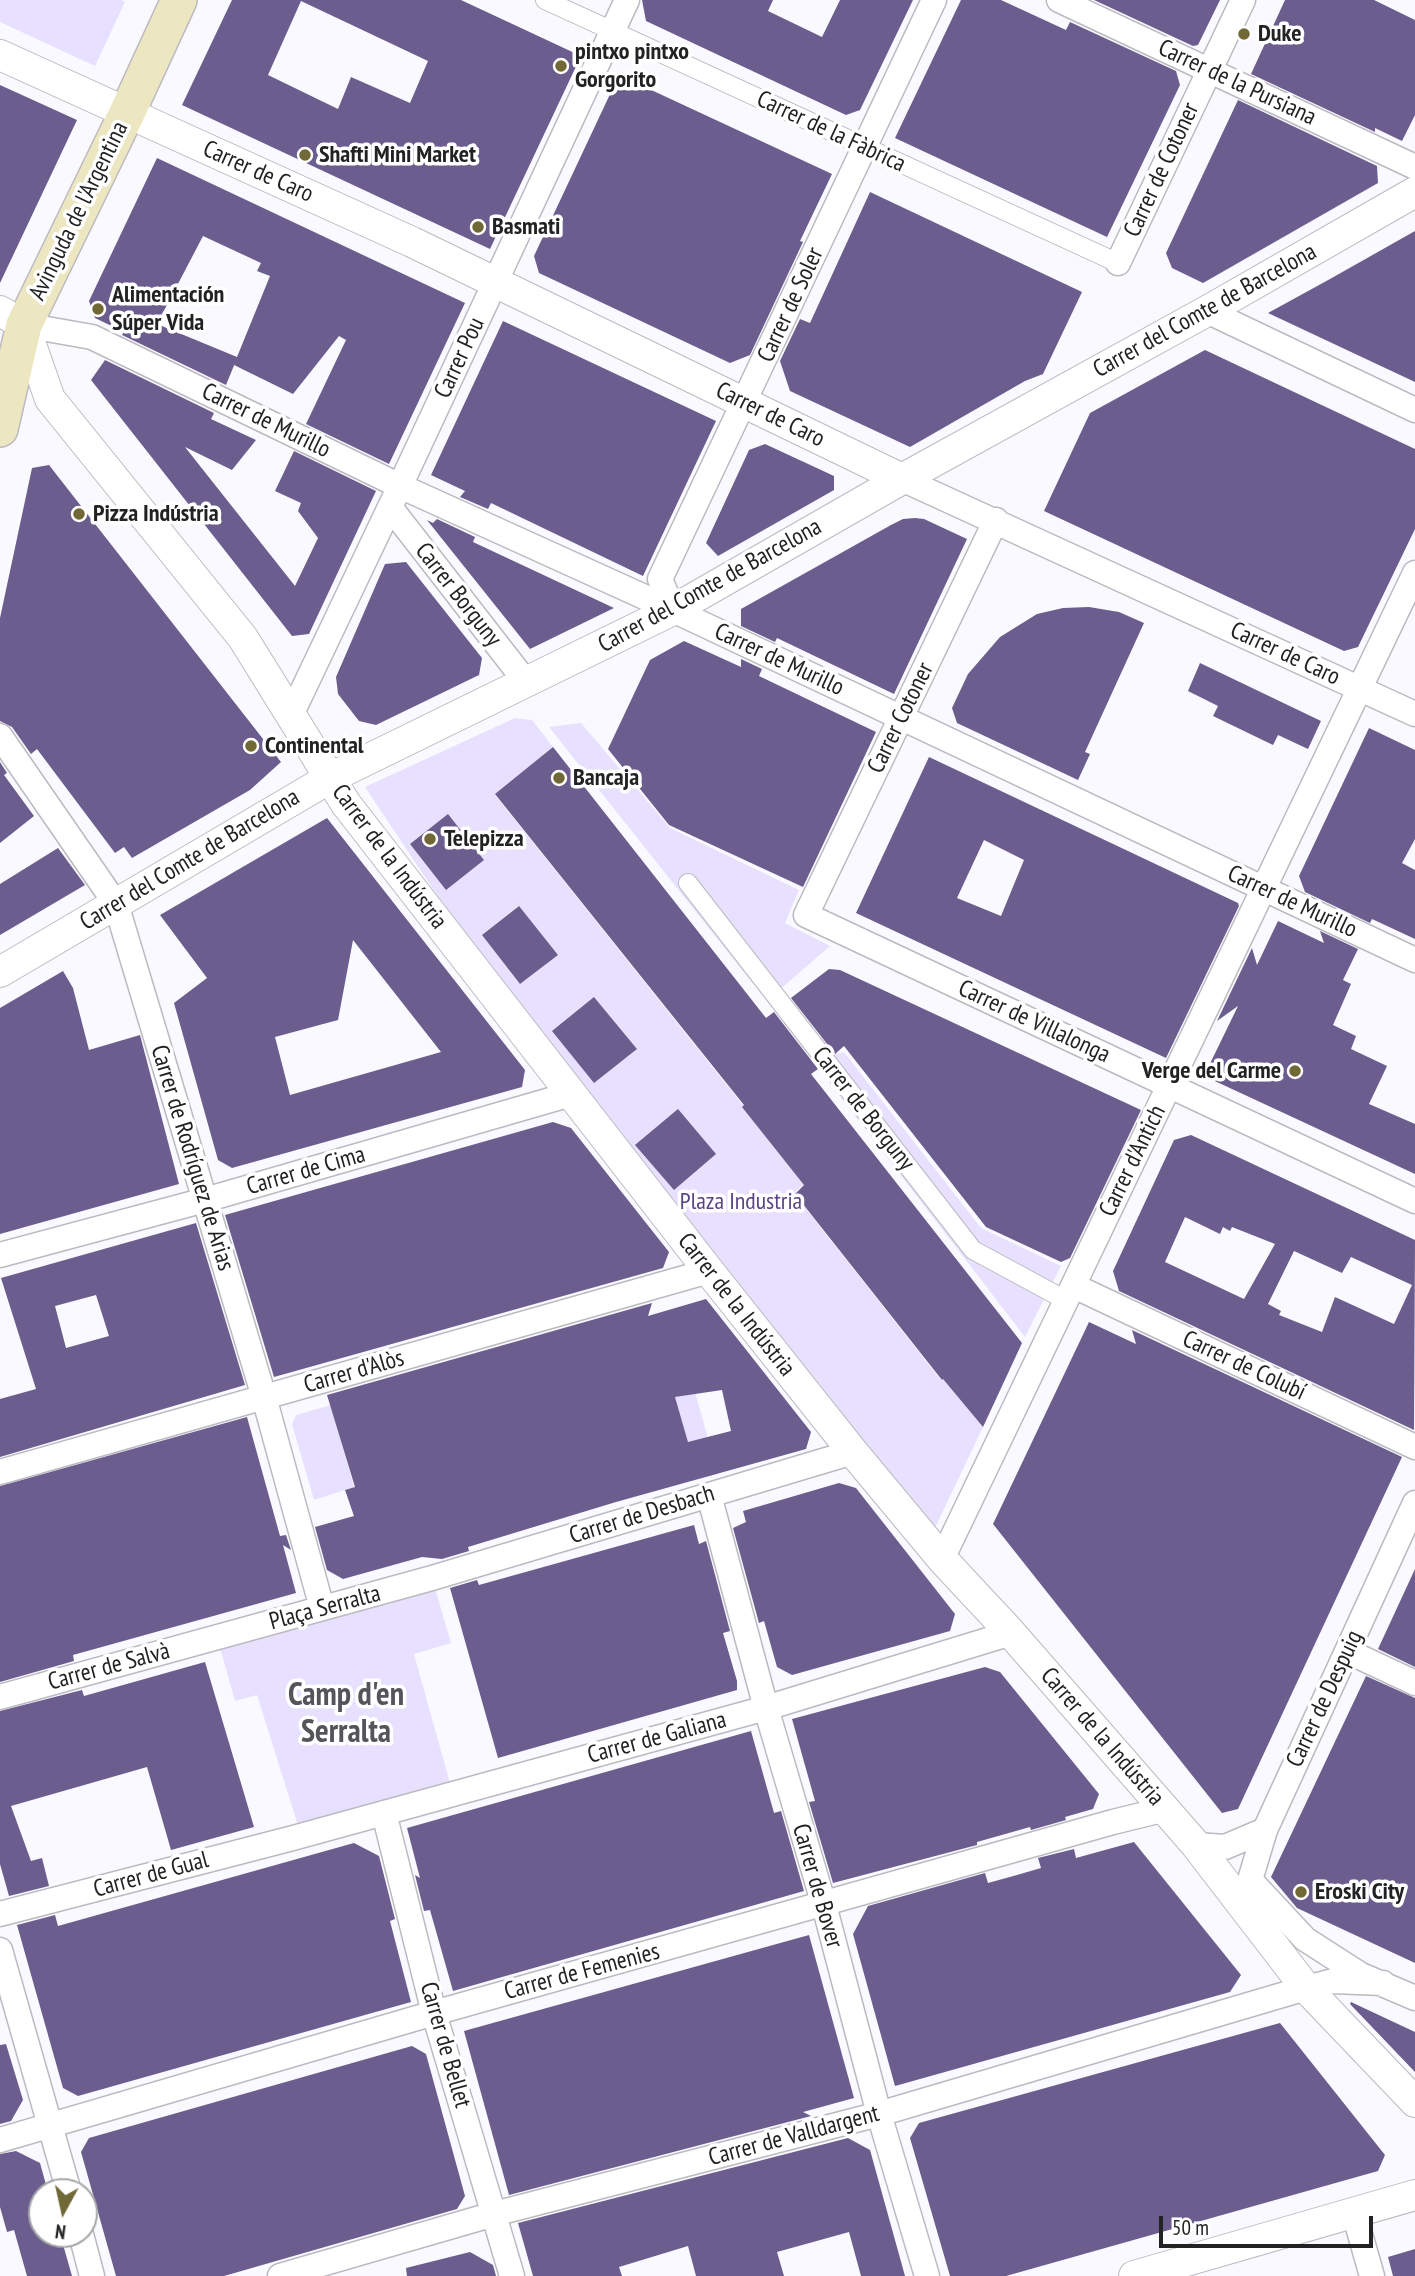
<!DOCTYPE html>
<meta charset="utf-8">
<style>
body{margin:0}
#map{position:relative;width:1415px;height:2276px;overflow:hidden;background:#faf9ff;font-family:"PT Sans Narrow",sans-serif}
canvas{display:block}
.north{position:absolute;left:28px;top:2178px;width:70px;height:70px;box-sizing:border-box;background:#fff;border:2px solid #a7a6a7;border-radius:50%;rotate:188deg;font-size:19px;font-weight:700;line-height:28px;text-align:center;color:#222124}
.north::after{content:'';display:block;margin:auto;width:24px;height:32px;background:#706835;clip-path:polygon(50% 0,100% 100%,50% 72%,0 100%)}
.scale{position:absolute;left:1159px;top:2216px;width:214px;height:32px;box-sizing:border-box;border:4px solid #222124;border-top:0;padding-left:9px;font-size:21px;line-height:24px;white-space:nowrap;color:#222124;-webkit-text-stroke:5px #fff;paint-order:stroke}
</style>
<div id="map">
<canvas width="1415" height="2276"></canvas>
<div class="north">N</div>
<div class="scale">50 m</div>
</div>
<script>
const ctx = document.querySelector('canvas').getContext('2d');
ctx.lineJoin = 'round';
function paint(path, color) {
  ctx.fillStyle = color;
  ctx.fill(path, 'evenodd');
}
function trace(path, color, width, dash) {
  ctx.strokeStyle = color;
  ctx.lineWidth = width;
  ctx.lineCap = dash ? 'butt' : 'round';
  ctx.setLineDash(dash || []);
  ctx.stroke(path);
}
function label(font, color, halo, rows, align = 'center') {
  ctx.font = font + ' "PT Sans Narrow",sans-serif';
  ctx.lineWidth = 7;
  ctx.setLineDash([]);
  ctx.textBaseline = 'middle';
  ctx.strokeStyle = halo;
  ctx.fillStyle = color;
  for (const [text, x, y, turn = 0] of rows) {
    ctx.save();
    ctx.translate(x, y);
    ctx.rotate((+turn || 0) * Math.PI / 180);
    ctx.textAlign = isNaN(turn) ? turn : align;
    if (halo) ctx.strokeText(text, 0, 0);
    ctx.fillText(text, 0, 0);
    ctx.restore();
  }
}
const green = new Path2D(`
 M 0,0 L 121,0 L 125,2 L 95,66 L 0,22 Z
 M 515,718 L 532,720 L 553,747 L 495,795 L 805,1183 L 796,1191 L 795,1195 L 941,1380 L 943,1379 L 983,1427 L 934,1530 L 674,1204 L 447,910 L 365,787 ZM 448,815 L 446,889 L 410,844 ZM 518,906 L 558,955 L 520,984 L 482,935 ZM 594,997 L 637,1049 L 594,1082 Z
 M 581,723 L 670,828 L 799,890 L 785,923 L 830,946 L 777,992 L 837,1054 L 844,1052 L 981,1228 L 1061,1266 L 1025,1337 L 766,1000 L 549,727 Z
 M 695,1392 L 718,1474 L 699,1479 L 675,1397 Z
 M 331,1405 L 354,1487 L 314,1500 L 292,1424 L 296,1415 Z
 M 432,1578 L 451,1643 L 414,1654 L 453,1794 L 301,1835 L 257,1695 L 235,1701 L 217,1637 Z`);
const building = new Path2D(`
 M 232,0 L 461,0 L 581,56 L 490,249 L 182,105 ZM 301,1 L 428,61 L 410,103 L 351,77 L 338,109 L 268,75 Z
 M 642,0 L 773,0 L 768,11 L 822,37 L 840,0 L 913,0 L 860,110 L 846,115 L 646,21 Z
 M 961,0 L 1001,0 L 1066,30 L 1070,22 L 1176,71 L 1180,85 L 1107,237 L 895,138 Z
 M 1094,0 L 1220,0 L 1198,45 L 1193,46 Z
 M 1285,0 L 1374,0 L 1415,20 L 1415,115 L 1402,141 L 1375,128 L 1375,132 L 1251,74 Z
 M 619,75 L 832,174 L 800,241 L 803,242 L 750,355 L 730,363 L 539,273 L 534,256 Z
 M 0,85 L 77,120 L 0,283 Z
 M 1238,100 L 1377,166 L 1378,183 L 1203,283 L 1172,268 L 1166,253 Z
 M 157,158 L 465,303 L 389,464 L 306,424 L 346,340 L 339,336 L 293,394 L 234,365 L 235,363 L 226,385 L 122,335 L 124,332 L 95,318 L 89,301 ZM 203,236 L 261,263 L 257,271 L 270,276 L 237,357 L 157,324 Z
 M 870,192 L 1082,292 L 1043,374 L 1025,381 L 910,447 L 790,391 L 780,361 L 800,319 L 810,323 Z
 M 1415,231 L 1415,382 L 1268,313 L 1330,279 Z
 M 503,321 L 716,421 L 643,576 L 491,503 L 488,509 L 460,497 L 465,491 L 431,475 Z
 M 1205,350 L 1415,449 L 1415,529 L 1358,647 L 1344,651 L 1044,511 L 1090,413 Z
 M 105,360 L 214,413 L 211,419 L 256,440 L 232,470 L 185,447 L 295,586 L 318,538 L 298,511 L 301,503 L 275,491 L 294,451 L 376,491 L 309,634 L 292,636 L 91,380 Z
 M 765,444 L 834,476 L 834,490 L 718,556 L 706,543 L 749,450 Z
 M 49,465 L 281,762 L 250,790 L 132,858 L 124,847 L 115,853 L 37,749 L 31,754 L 12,727 L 0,721 L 0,618 L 32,468 Z
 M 915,518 L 924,519 L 967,539 L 894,694 L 777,638 L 775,642 L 741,626 L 741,609 L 891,525 L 903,519 Z
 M 437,519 L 475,537 L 473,542 L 614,608 L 530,649 L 427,520 L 433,523 Z
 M 406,562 L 482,658 L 479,675 L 376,725 L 359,721 L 338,694 L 336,677 L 385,564 Z
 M 1089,607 L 1119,612 L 1144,623 L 1085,752 L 1090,754 L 1078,780 L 957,723 L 952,708 L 968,674 L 1000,637 L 1037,614 L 1063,608 Z
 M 684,641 L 741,667 L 741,659 L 762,669 L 759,676 L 876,732 L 803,887 L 669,825 L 608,749 L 650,660 Z
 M 1200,663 L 1321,721 L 1308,749 L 1278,735 L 1273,745 L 1213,716 L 1218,706 L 1188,691 Z
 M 1369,728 L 1415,750 L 1415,839 L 1402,863 L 1415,870 L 1415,939 L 1372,919 L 1370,923 L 1305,892 L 1299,876 Z
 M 553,747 L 766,1018 L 774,1012 L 818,1069 L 811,1074 L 1022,1343 L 983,1427 L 943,1379 L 942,1380 L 795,1194 L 804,1185 L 742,1107 L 744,1105 L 495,794 Z
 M 929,757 L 1238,903 L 1239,906 L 1166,1058 L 856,913 ZM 984,840 L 1024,860 L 1001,916 L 957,898 Z
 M 0,762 L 7,773 L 4,775 L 34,816 L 0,843 Z
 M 448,814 L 484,860 L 446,890 L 410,844 Z
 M 327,818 L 525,1070 L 522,1087 L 232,1168 L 218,1160 L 174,1003 L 207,978 L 160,915 ZM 353,940 L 441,1052 L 290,1095 L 275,1037 L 338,1020 Z
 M 58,848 L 85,885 L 0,935 L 0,884 Z
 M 519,906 L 558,955 L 520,984 L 482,935 Z
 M 1278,921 L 1324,943 L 1320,931 L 1358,949 L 1343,980 L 1351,984 L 1333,1025 L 1356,1036 L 1351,1049 L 1387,1066 L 1369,1104 L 1415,1124 L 1415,1174 L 1204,1076 L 1238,1006 L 1217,1021 L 1252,948 L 1257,965 Z
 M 829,969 L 840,970 L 1141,1110 L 1070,1258 L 1061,1262 L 986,1227 L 844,1046 L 835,1054 L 791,998 Z
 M 63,971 L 73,988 L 89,1050 L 140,1035 L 179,1184 L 0,1234 L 0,1008 Z
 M 594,997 L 637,1049 L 594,1083 L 552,1031 Z
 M 678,1109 L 716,1154 L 674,1190 L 635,1145 Z
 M 553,1122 L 571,1128 L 669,1252 L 663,1268 L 274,1377 L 225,1215 Z
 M 1191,1135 L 1415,1240 L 1414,1430 L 1119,1291 L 1113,1271 L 1174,1140 ZM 1185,1217 L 1220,1234 L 1223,1227 L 1230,1231 L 1232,1227 L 1275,1244 L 1244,1299 L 1165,1262 ZM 1294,1251 L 1342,1273 L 1351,1257 L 1412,1285 L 1394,1324 L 1335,1297 L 1322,1332 L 1279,1315 L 1281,1311 L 1268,1304 Z
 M 196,1223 L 245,1385 L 0,1457 L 0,1399 L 36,1389 L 1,1278 ZM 96,1295 L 109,1336 L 66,1348 L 55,1306 Z
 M 706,1299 L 811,1432 L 806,1449 L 616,1502 L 468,1547 L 469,1551 L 442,1559 L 422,1557 L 343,1579 L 327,1570 L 315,1527 L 354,1516 L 345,1490 L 355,1487 L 327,1395 L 652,1303 L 648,1316 ZM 722,1390 L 731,1431 L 688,1442 L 675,1397 Z
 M 1089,1322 L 1136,1344 L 1132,1330 L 1402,1457 L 1238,1809 L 1222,1813 L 993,1524 Z
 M 247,1417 L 280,1536 L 286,1535 L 291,1550 L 283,1545 L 296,1593 L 73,1655 L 74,1661 L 0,1682 L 0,1486 Z
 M 839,1483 L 856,1488 L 955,1614 L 950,1631 L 792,1675 L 777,1667 L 764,1621 L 759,1623 L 733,1528 L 746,1522 L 743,1511 Z
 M 694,1525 L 699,1544 L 706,1541 L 730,1631 L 723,1633 L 737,1681 L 737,1690 L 498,1758 L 450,1588 L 477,1580 L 479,1585 Z
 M 1415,1569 L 1415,1667 L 1378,1649 Z
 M 205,1662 L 254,1827 L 171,1850 L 147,1767 L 11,1806 L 31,1861 L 42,1858 L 49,1886 L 9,1896 L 0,1864 L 0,1711 L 82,1690 L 84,1696 Z
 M 985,1667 L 1000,1672 L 1099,1794 L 1093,1809 L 1065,1817 L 1066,1820 L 1031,1830 L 1030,1827 L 977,1842 L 977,1845 L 833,1883 L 809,1802 L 815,1801 L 792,1719 Z
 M 1366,1676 L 1415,1698 L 1415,1963 L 1297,1908 L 1271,1877 Z
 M 751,1731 L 774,1813 L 781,1811 L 804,1891 L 453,1991 L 430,1910 L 424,1911 L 415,1875 L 420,1878 L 407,1828 Z
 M 1134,1842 L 1241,1975 L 1230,1992 L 895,2086 L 853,1934 L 868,1906 L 985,1873 L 988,1883 L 1017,1875 L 1041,1868 L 1038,1858 L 1074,1849 L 1076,1858 Z
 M 354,1843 L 379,1856 L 395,1919 L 390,1921 L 411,2002 L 78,2096 L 63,2088 L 17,1925 L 55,1915 L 58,1926 Z
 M 809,1935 L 854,2098 L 803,2112 L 811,2116 L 509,2195 L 464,2031 Z
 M 1351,2002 L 1415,2032 L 1415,2072 L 1350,2004 Z
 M 1280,2023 L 1385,2155 L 1378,2171 L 1006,2276 L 950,2276 L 910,2138 L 919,2123 Z
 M 6,2044 L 23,2100 L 11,2121 L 0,2124 L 0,2045 Z
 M 412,2046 L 426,2054 L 465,2196 L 457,2209 L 224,2276 L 116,2276 L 81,2152 L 89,2138 Z
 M 848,2138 L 870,2150 L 905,2276 L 861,2276 L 849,2232 L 777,2252 L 784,2276 L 696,2276 L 688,2246 L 619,2267 L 622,2276 L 533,2276 L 518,2223 Z
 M 16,2151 L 40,2163 L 48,2192 L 42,2192 L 42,2234 L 60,2234 L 72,2276 L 27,2276 L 14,2230 L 7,2232 L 0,2207 L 0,2154 Z
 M 1415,2249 L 1415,2276 L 1393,2276 L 1388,2257 Z
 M 470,2252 L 493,2265 L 496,2276 L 407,2276 L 406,2268 Z`);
const pedestrian = new Path2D(`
 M 545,0 L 1118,263
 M 688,883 L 973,1250 L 1060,1297 L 1067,1298`);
const minor = new Path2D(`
 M 1059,0 L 1415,167
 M 1118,263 L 1243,0
 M 1207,311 L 1415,410
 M 24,325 L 92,337 L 400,486 L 673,610 L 1415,960
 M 902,479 L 1415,714
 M 390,507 L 526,682
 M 996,520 L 806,915 L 1415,1201
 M 673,610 L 660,579 L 934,0
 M 291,715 L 400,486 L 627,0
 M 0,736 L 116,904 L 264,1397 L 322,1608
 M 0,1255 L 205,1200 L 571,1094
 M 1074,1286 L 1415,1447
 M 0,1472 L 709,1271
 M 709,1495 L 766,1708 L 824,1905 L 879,2114 L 927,2276
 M 1415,1503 L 1265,1830 L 1250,1880 L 1305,1939 L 1361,1975 L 1415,1998
 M 942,1559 L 1415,573
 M 1347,1651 L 1415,1683
 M 0,1697 L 432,1578 L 853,1452
 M 384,1813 L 434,2013 L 512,2276
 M 1196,1845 L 1225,1847 L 1265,1830
 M 0,1914 L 293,1838 L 766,1708 L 1011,1633
 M 0,1950 L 69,2192
 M 0,2140 L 434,2013 L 1113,1822 L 1166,1809
 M 1354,2213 L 1372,2276
 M 81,2234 L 92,2276
 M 280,2276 L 494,2214 L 879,2114 L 1306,1988 L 1333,1981 L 1383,1983`);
const tertiary = new Path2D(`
 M 0,55 L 412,242 L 902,479
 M 0,311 L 24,325 L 50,399 L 243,638 L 346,804 L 709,1271 L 853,1452 L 942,1559 L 1011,1633 L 1196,1845 L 1306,1988 L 1415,2102
 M 0,972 L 330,778 L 673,610 L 902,479 L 1207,311 L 1415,192
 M 1134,2276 L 1415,2195`);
const secondary = new Path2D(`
 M 0,429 L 24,325 L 127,113 L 179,0`);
const markers = [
 [1244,34,7,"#706835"],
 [561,66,7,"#706835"],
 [305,155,7,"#706835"],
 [478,227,7,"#706835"],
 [98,309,7,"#706835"],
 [79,514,7,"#706835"],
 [251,746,7,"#706835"],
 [559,778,7,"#706835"],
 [430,839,7,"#706835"],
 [1295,1071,7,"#706835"],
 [1301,1892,7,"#706835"]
];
const poiNames = [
 ["Duke",1258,34],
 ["pintxo pintxo",575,52],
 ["Gorgorito",575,80],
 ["Shafti Mini Market",319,155],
 ["Basmati",492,227],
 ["Alimentación",112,295],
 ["Súper Vida",112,323],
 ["Pizza Indústria",93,514],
 ["Continental",265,746],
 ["Bancaja",573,778],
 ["Telepizza",444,839],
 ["Verge del Carme",1281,1071,"right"],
 ["Eroski City",1315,1892]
];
const streetNames = [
 ["Carrer de la Pursiana",1237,83,25],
 ["Carrer de la Fàbrica",831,132,25],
 ["Carrer de Cotoner",1162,170,-65],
 ["Carrer de Caro",258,172,24],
 ["Avinguda de l'Argentina",79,211,-64],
 ["Carrer de Soler",791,305,-65],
 ["Carrer del Comte de Barcelona",1205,311,-29],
 ["Carrer Pou",460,358,-65],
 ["Carrer de Caro",770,415,26],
 ["Carrer de Murillo",266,421,26],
 ["Carrer del Comte de Barcelona",710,586,-29],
 ["Carrer Borguny",458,595,52],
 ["Carrer de Caro",1285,654,25],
 ["Carrer de Murillo",779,660,25],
 ["Carrer Cotoner",901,718,-64],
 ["Carrer de la Indústria",389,857,53],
 ["Carrer del Comte de Barcelona",190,860,-31],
 ["Carrer de Murillo",1292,902,25],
 ["Carrer de Villalonga",1034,1022,25],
 ["Carrer de Borguny",863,1109,52],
 ["Carrer de Rodríguez de Arias",192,1158,73],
 ["Carrer d'Antich",1133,1161,-64],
 ["Carrer de Cima",306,1171,-16],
 ["Carrer de la Indústria",736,1305,52],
 ["Carrer de Colubí",1244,1366,25],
 ["Carrer d'Alòs",354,1372,-16],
 ["Carrer de Desbach",642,1515,-17],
 ["Plaça Serralta",325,1608,-15],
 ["Carrer de Salvà",109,1667,-15],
 ["Carrer de Despuig",1325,1699,-65],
 ["Carrer de la Indústria",1102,1737,49],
 ["Carrer de Galiana",657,1738,-15],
 ["Carrer de Gual",151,1875,-15],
 ["Carrer de Bover",817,1886,74],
 ["Carrer de Femenies",582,1972,-15],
 ["Carrer de Bellet",445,2045,74],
 ["Carrer de Valldargent",794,2136,-15]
];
const parkNames = [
 ["Plaza Industria",741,1202]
];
const districtNames = [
 ["Camp d'en",346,1696],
 ["Serralta",346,1733]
];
paint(green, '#e8e0ff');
paint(building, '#6b5d8d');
trace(pedestrian, '#bcbac1', 20);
trace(minor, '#bcbac1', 27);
trace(tertiary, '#bcbac1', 32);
trace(secondary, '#bcbac1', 38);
trace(pedestrian, '#fff', 18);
trace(minor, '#fff', 24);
trace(tertiary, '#fff', 30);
trace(secondary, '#ece6c1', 35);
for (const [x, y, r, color] of markers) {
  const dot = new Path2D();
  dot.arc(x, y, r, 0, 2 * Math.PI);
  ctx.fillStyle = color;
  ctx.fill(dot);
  trace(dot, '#fff', 2.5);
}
label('bold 24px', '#222124', '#fff', poiNames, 'left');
label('24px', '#222124', '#fff', streetNames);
label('24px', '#5a4485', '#fff', parkNames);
label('bold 32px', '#55545a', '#fff', districtNames);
</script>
